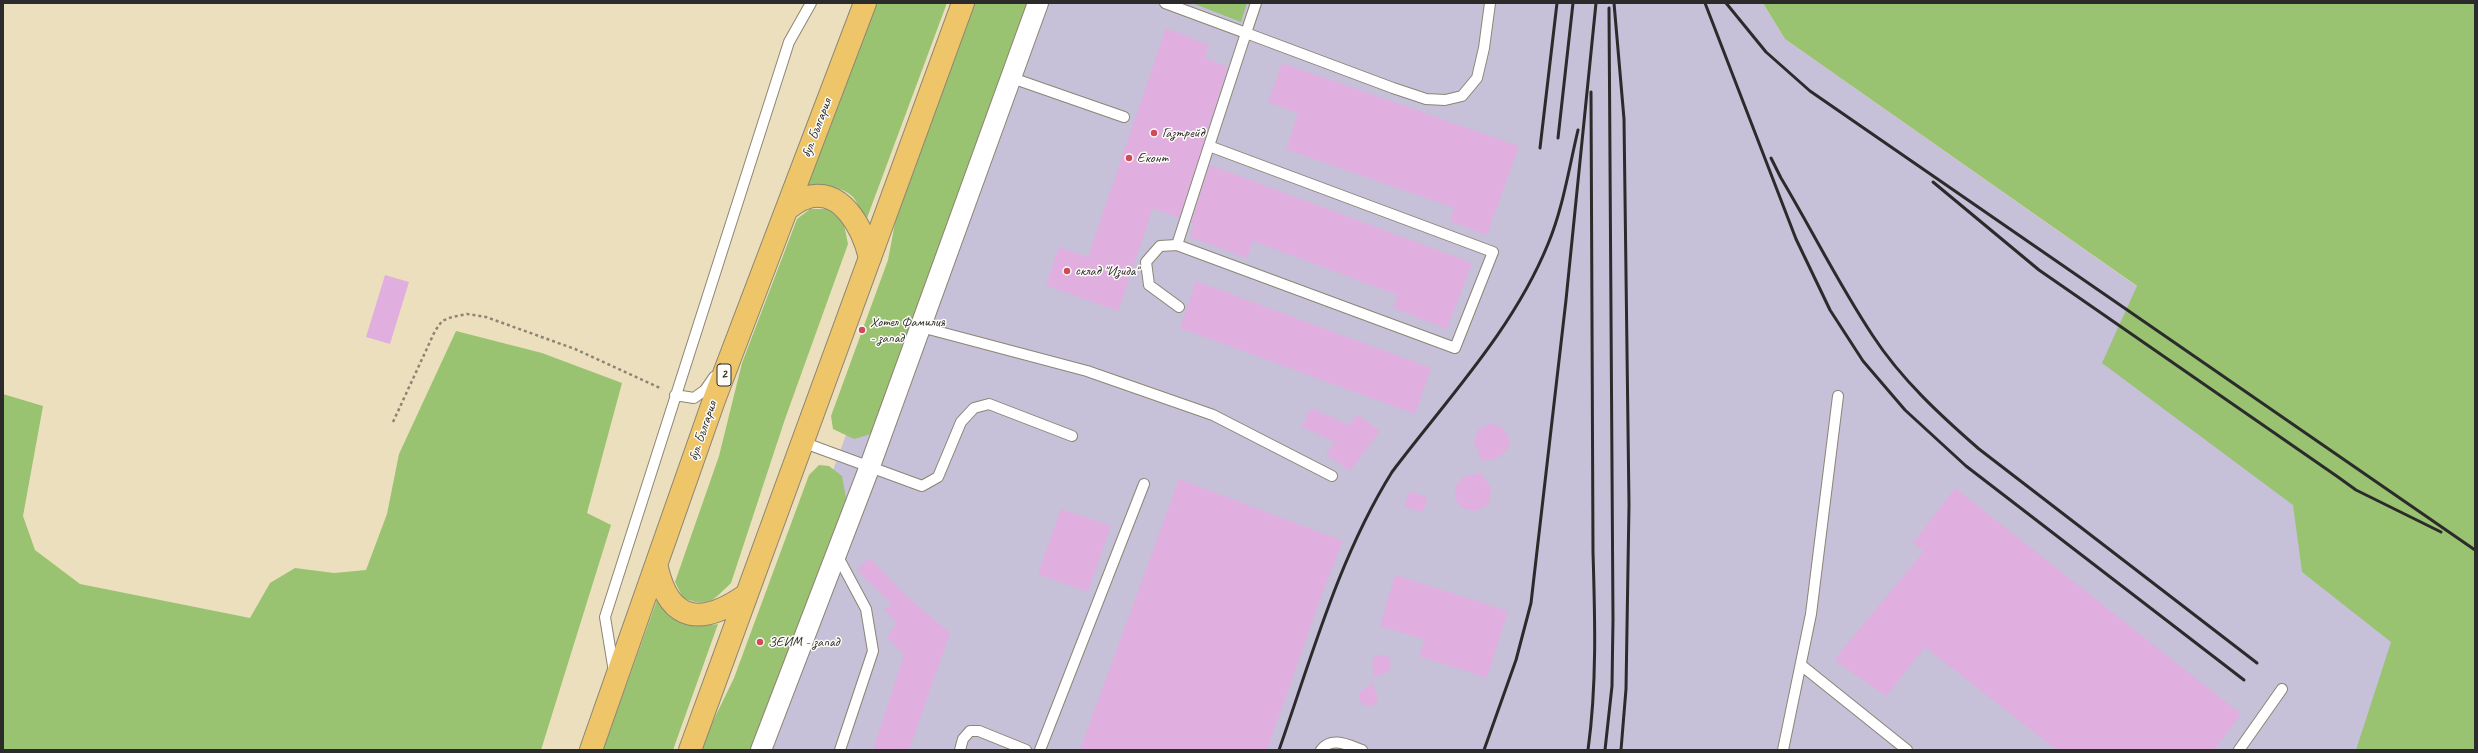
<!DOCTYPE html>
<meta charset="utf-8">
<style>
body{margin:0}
#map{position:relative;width:2478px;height:753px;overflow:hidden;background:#ecdfbe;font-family:Caveat,sans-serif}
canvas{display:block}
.frame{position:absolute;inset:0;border:4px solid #2b2b2b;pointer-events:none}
</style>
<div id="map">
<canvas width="2478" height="753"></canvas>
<div class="frame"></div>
</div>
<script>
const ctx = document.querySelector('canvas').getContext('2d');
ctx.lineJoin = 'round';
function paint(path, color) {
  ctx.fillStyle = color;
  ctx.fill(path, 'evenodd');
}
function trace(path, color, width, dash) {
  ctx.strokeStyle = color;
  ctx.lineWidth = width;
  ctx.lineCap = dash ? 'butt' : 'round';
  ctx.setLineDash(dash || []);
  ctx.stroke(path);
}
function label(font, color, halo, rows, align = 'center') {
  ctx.font = font + ' Caveat,sans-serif';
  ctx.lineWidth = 3;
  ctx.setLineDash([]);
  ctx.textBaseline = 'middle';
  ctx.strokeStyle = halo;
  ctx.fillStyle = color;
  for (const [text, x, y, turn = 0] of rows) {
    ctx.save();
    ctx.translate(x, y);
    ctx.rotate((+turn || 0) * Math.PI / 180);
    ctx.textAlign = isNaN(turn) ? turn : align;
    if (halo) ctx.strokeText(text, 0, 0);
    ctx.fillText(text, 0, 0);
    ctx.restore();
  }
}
const industrial = new Path2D(`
 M 1008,3 L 1763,3 L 1785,39 L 2475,524 L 2475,750 L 730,750 L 952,147 Z`);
const green = new Path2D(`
 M 876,3 L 947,3 L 867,218 C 860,212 859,204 853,197 C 840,185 821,185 805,189 Z
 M 973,3 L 1035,3 L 883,422 L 871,434 L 854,439 L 833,429 L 831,416 L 888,260 L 901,191 Z
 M 1192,3 L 1247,3 L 1241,22 Z
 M 1763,3 L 2475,3 L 2475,750 L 2356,750 L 2391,642 L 2302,572 L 2293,505 L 2102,363 L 2137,286 L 1785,39 Z
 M 810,209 L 830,209 L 844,224 L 848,244 L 785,419 L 731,583 C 712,601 709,608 683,598 L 675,582 L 719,456 L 742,363 L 797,219 Z
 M 456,331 L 542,353 L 622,383 L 587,513 L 611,525 L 541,750 L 3,750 L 3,394 L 43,406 L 23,516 L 35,550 L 80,584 L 250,618 L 270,583 L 295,568 L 334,573 L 366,570 L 387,514 L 399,454 Z
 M 819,465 L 829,466 L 842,476 L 847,504 L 755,750 L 699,750 L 734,678 L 809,475 Z
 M 657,600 C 677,624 687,629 718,624 L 673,750 L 603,750 Z`);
const building = new Path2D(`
 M 1166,28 L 1209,45 L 1205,58 L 1228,67 L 1179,218 L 1153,208 L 1118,311 L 1046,285 L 1059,247 L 1088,257 Z
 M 1282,63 L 1519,146 L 1487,235 L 1450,221 L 1454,208 L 1286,149 L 1298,113 L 1268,102 Z
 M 1210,165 L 1472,263 L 1447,329 L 1393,308 L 1397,295 L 1253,241 L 1247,258 L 1190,237 L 1194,224 L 1191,223 Z
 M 385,275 L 409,282 L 390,344 L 366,337 Z
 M 1196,281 L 1431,368 L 1415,414 L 1180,328 Z
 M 1311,408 L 1349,425 L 1357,414 L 1380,431 L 1350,471 L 1326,454 L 1335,442 L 1302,427 Z
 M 1488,424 L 1493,424 L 1504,429 L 1509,439 L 1509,445 L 1507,450 L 1498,458 L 1482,461 L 1474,441 L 1478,430 Z
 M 1481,473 L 1491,488 L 1490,500 L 1487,505 L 1476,511 L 1464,509 L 1455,499 L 1455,487 L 1463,477 Z
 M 1179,479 L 1343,541 L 1321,597 L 1267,750 L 1080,750 Z
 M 1955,488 L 2241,714 L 2214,750 L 2057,750 L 1925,647 L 1886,696 L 1834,660 L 1924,551 L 1913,543 Z
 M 1410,491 L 1428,498 L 1422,513 L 1404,506 Z
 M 1061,509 L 1111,526 L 1088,592 L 1038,574 Z
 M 869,558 L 905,595 L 950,633 L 909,750 L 873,750 L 904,655 L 887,637 L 897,623 L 884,610 L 892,604 L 857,570 Z
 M 1395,575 L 1508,611 L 1487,678 L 1419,656 L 1425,640 L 1380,626 Z
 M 1383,654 L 1390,659 L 1391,667 L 1386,673 L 1374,677 L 1372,661 L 1375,657 Z
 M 1373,683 L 1378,700 L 1373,706 L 1365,706 L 1359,701 L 1359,693 Z`);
const path = new Path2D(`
 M 393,422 L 435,331 L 442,321 L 452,317 L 467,314 L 486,317 L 575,349 L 662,389`);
const service = new Path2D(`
 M 1165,3 L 1246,33 L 1209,146
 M 1256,3 L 1246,33 L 1393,88 L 1426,99 L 1445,100 L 1462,96 L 1477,78 L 1484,48 L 1490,3
 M 1012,78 L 1124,117
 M 1177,245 L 1209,146 L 1493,252 L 1455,348 L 1177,245 L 1160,246 L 1146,262 L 1149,285 L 1179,307
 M 921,327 L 1087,371 L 1213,415 L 1332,476
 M 675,395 L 694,398 L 705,390 L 714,377
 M 802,442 L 922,486 L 938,477 L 961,422 L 974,408 L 989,404 L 1072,436
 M 836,553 L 866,609 L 873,651 L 840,750
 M 1801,665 L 1907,750
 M 614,672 L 605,617 L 789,42 L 811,3
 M 960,750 L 963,739 L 970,731 L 979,731 L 1026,750
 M 1040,750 L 1144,484
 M 1321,750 C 1332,736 1348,745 1362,750
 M 1783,750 L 1811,614 L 1838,396
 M 2239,750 L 2282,689`);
const minor = new Path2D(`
 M 761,750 L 870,466 L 1038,3`);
const trunk = new Path2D(`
 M 787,209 C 792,206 797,201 803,199 C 841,183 863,229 870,258
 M 657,568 C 670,624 703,625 746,595
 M 591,750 L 714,400 L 865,3
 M 690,750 L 963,3`);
const rail = new Path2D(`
 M 1614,3 L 1624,119 L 1629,505 L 1626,689 L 1621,750
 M 1705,3 L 1796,239 L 1830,310 L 1863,361 L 1905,410 L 1966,466 L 2244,680
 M 1726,3 L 1766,52 L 1810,91 L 2475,550
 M 1558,138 L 1573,3
 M 1540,148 L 1557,3
 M 1771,158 L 1781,178 C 1812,230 1839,285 1873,336 C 1901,379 1940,415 1979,449 L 2257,663
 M 1933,182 L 2039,270 L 2338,477 L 2356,490 L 2441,532
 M 1279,750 C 1312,656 1339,557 1392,472 C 1447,399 1513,330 1548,244 C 1563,208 1569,168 1578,130
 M 1484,750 L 1516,660 L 1531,603 L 1566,300 L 1596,3
 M 1588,750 C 1597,685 1595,618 1593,552 L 1591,92
 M 1605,750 L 1612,686 L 1613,619 L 1609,8`);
const markers = [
 [1154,133,4,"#d1495b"],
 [1129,158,4,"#d1495b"],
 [1067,271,4,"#d1495b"],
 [862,330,4,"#d1495b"],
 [760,642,4,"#d1495b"]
];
const shields = [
 [724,375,14]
];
const shieldNames = [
 ["2",724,375]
];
const streetNames = [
 ["бул. България",817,128,-69],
 ["бул. България",703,431,-71]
];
const poiNames = [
 ["Газтрейд",1162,133],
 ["Еконт",1137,158],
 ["склад \"Изида\"",1075,271],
 ["Хотел Фамилия",870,322],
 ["- запад",870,338],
 ["ЗЕИМ - запад",768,642]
];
paint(industrial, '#c6c0d9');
paint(green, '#99c370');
paint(building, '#e0afdf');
trace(service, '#8c8574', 12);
trace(minor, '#8c8574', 22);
trace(trunk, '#8c8574', 24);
trace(path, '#8c8574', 2.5, [3, 3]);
trace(service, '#fff', 10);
trace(minor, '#fff', 20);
trace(trunk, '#eec569', 22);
trace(rail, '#2b2b2b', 3);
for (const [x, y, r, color] of markers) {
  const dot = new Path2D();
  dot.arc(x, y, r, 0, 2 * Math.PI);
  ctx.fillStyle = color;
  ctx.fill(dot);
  trace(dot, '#fdfcf7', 1.5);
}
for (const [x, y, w] of shields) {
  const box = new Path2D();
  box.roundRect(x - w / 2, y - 11, w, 22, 3);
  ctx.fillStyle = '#fdfcf7';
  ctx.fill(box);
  trace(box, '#2b2b2b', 1);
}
label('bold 13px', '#2b2b2b', null, shieldNames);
label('14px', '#2b2b2b', '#fdfcf7', streetNames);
label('14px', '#2b2b2b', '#fdfcf7', poiNames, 'left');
</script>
